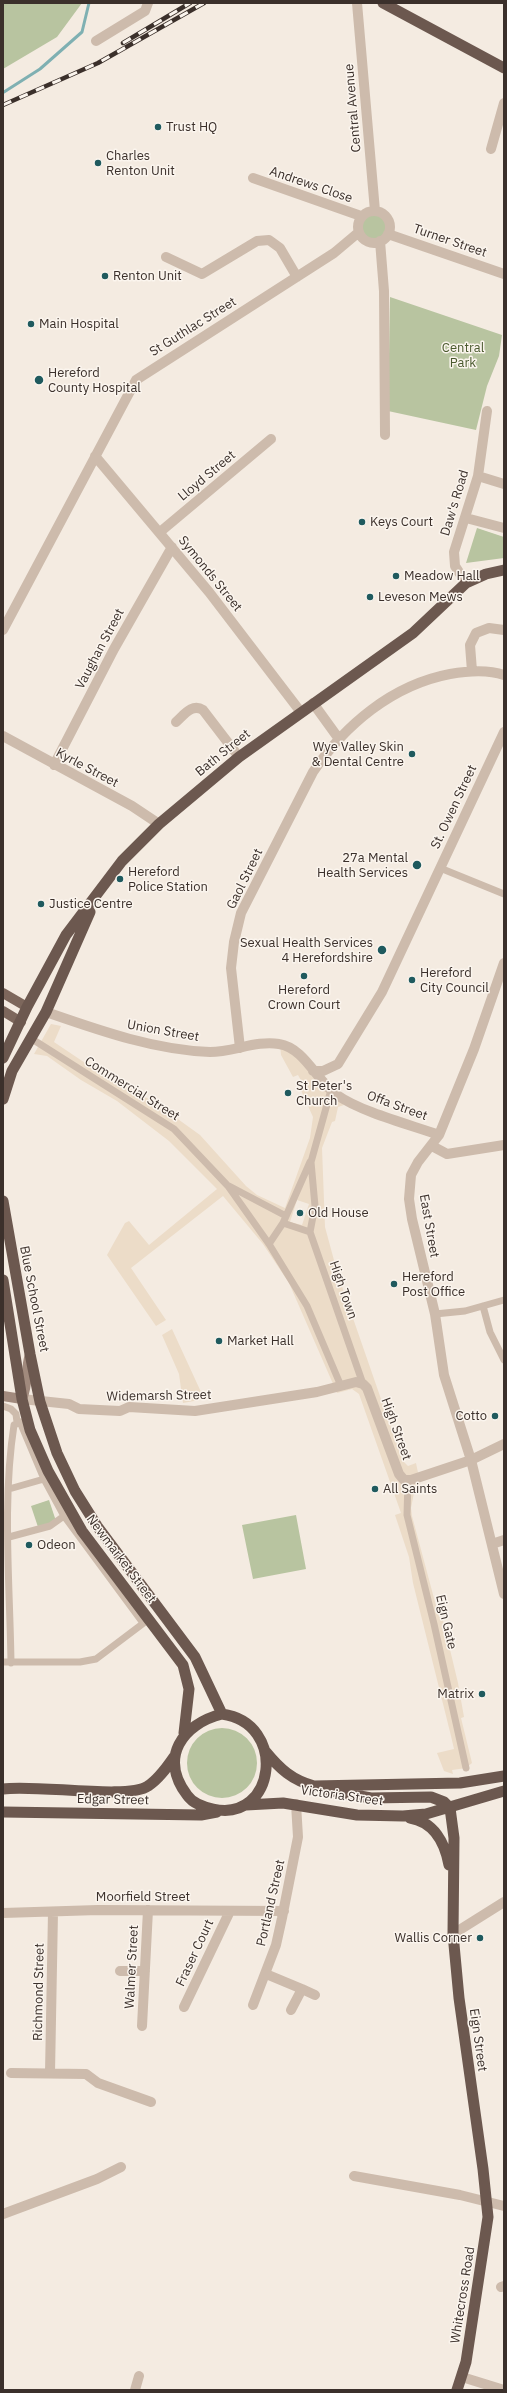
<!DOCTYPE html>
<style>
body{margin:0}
#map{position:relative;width:507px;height:2393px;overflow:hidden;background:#f4ebe1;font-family:"IBM Plex Sans",sans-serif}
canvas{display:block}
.frame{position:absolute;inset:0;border:4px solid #3b302b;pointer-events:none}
</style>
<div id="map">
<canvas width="507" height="2393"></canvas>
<div class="frame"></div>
</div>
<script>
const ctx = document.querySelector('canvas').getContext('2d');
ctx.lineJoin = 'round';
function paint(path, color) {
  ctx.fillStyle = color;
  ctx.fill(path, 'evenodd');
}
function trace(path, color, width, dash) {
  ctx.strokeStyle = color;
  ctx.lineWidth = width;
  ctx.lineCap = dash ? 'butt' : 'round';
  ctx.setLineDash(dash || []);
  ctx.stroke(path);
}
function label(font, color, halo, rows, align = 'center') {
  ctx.font = font + ' "IBM Plex Sans",sans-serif';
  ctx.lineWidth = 3;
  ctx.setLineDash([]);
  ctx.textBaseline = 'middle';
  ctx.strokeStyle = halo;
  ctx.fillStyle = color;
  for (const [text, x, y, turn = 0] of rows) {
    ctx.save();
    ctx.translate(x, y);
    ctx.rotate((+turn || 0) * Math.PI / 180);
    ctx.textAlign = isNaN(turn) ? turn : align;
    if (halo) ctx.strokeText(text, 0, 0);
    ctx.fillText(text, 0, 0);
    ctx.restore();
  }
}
const green = new Path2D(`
 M 3,3 L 82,3 L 57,37 L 3,69 Z
 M358 226a16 16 0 1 1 32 0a16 16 0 1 1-32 0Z
 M 390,297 L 502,335 L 499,356 L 487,386 L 476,430 L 388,411 Z
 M 477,528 L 504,537 L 504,558 L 466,563 Z
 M 49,1500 L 56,1521 L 38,1527 L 31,1506 Z
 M 296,1515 L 306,1569 L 253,1579 L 242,1525 Z
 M187 1763a35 35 0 1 1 70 0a35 35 0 1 1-70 0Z`);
const plaza = new Path2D(`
 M 51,1024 L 61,1026 L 54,1042 L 100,1073 L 127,1086 L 157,1104 L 200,1135 L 246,1186 L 257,1195 L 285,1208 L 310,1138 L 313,1117 L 300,1088 L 304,1086 L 298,1075 L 293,1077 L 281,1055 L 280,1044 L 291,1049 L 344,1105 L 338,1107 L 335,1121 L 332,1122 L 322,1148 L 325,1227 L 338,1275 L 398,1448 L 403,1461 L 408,1466 L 416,1463 L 421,1487 L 414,1493 L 411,1508 L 412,1516 L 439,1617 L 442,1616 L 458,1683 L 464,1717 L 461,1718 L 472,1763 L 466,1768 L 452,1770 L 453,1774 L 444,1771 L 437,1753 L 454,1749 L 451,1736 L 413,1583 L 409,1557 L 395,1515 L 401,1513 L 359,1394 L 352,1389 L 337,1393 L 289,1283 L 263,1244 L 223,1196 L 131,1268 L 166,1320 L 156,1326 L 107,1255 L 125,1223 L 129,1221 L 149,1245 L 217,1189 L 169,1141 L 117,1101 L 81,1080 L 47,1056 L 34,1054 ZM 297,1200 L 309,1204 L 302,1225 L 290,1222 Z
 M 172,1329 L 201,1392 L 210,1398 L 183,1403 L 179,1374 L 162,1335 Z`);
const stream = new Path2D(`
 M 4,92 L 40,69 L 82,32 L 89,3`);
const pedestrian = new Path2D(`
 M 440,868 L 504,894
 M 32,1039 L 174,1129 L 228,1186 L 269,1244 L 307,1306 L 341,1386
 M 229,1186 L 286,1216
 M 283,1223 L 310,1232
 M 310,1232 L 363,1384
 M 310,1232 L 315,1206 L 311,1162 L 331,1090
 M 269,1244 L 283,1223 L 310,1162
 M 483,1306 L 490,1332 L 504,1360
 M 435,1314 L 465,1311 L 504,1300
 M 3,1406 L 11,1409 L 16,1414 L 17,1422
 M 408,1481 L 407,1515 L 434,1624 L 466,1768
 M 9,1489 L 44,1479 L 20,1422 L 14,1425 C 2,1502 10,1586 11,1663
 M 64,1516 L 143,1623
 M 9,1537 L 50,1526 L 64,1516 L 44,1479
 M 3,1662 L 80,1662 L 96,1659 L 149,1619`);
const minor = new Path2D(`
 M 357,3 L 375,211
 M 96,41 L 145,11 L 148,3
 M 491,149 L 504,103
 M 253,178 L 361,216
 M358 227a16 16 0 1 1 32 0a16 16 0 1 1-32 0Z
 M 388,234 L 504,274
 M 380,241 L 384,291 L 385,435
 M 166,257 L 202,274 L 257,241 L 269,240 L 280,248 L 297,277
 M 95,456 L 209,592 L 300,711
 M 478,476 L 504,484
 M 466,518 L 504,528
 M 160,532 L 271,439
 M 466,583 L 455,566 L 454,552 L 478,476 L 487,411
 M 3,630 L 136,380 L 334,253 L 359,232
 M 472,671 L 470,645 L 476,633 L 489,628 L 504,630
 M 313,703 L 339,739
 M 176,722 C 184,715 192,703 203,710 L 239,757
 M 3,736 L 132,806 L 159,824
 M 54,765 L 114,649 L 172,547
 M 504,963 L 474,1049 L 439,1135 L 418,1162 L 411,1175 L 409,1199 L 412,1219 L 435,1314 L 444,1375 L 471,1460 L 504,1594
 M 46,1012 C 98,1030 154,1050 210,1052 C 233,1052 257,1040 279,1044 C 305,1048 317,1082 337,1095 C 361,1112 411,1125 439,1135
 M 240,1048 L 231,968 L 234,942 L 241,913 L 313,772 C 345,725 392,685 450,674 C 467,671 487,669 504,675
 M 313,1071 L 323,1071 L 338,1064 L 382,992 L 504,732
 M 432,1146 L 447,1154 L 504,1145
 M 22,1399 L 69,1404 L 79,1409 L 120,1411 L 129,1407 L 195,1411 L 317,1392 L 356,1382 L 363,1384 L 367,1388 L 399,1474 L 404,1480 L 411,1480 L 471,1460 L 504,1444
 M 492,1544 L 504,1540
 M 3,1913 L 98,1910 L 284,1911
 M 453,1934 L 504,1902
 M 120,1971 L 145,1971
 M 266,1974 L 302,1989 L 291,2010
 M 302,1989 L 315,1995
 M 253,2005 L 276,1945 L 282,1918 L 298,1837 L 296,1804
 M 184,2007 L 230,1911
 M 142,2026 L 148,1910
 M 11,2073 L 86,2074 L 98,2083 L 151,2102
 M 50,2073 L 53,1912
 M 354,2176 L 460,2195 L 504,2206
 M 3,2214 L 97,2179 L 121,2167
 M 501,2287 L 504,2286
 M 462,2377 L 504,2390
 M 135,2390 L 139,2376`);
const secondary = new Path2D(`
 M 3,1396 L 22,1399 C 29,1383 25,1370 30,1354`);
const primary = new Path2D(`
 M 3,993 L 27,1007
 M 3,1011 L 21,1022`);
const trunk = new Path2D(`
 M 383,3 L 504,68
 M 3,1058 L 27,1007 L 66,935 L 122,861 L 159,824 L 239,757 L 413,633 L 466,583 L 486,574 L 504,570
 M 3,1099 L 12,1071 L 46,1012 L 90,912
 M 3,1201 L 30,1354 L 40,1402 L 57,1453 L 75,1491 L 97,1526 L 195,1657 L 222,1714
 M 3,1280 L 22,1399 L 30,1430 L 48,1471 L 82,1531 L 183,1665 L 189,1689 L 184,1733
 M 222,1714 C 288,1723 276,1823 213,1809 C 204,1807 193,1804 187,1795 C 159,1758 182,1724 222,1714 Z
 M 266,1752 C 280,1769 292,1780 314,1786 L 460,1783 L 504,1776
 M 3,1789 C 35,1784 128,1800 148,1786 C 159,1779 167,1767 174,1757
 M 327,1790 L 371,1798 L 431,1797 L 444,1802 L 450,1808
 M 246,1805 L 283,1803 L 357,1815 L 403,1816 L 426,1814 L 504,1791
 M 450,1808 L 454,1838 L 453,1934 L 459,1998 L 483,2169 L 488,2217 L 466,2362 L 457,2390
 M 3,1812 L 201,1815 L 217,1812
 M 410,1818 C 434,1822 445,1843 449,1865`);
const rail = new Path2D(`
 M 123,43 L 190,3
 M 3,105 L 98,63 L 204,3`);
const markers = [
 [158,127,4,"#1f5a5e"],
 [98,163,4,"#1f5a5e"],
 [105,276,4,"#1f5a5e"],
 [31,324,4,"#1f5a5e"],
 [39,380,5,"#1f5a5e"],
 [362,522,4,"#1f5a5e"],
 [396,576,4,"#1f5a5e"],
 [370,597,4,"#1f5a5e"],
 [412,754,4,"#1f5a5e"],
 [417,865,5,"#1f5a5e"],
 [120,879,4,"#1f5a5e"],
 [41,904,4,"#1f5a5e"],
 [382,950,5,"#1f5a5e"],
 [304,976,4,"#1f5a5e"],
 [412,980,4,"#1f5a5e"],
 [288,1093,4,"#1f5a5e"],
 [300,1213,4,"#1f5a5e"],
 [394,1284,4,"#1f5a5e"],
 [219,1341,4,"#1f5a5e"],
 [495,1416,4,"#1f5a5e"],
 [375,1489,4,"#1f5a5e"],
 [29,1545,4,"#1f5a5e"],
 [482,1694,4,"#1f5a5e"],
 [480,1938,4,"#1f5a5e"]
];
const streetNames = [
 ["Central Avenue",353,108,-95],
 ["Andrews Close",311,185,19],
 ["Turner Street",450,241,19],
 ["St Guthlac Street",193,327,-32],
 ["Lloyd Street",207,476,-40],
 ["Daw's Road",455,503,-73],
 ["Symonds Street",210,574,51],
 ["Vaughan Street",100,649,-62],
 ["Bath Street",223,753,-39],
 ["Kyrle Street",87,768,28],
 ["St. Owen Street",454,807,-65],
 ["Gaol Street",245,879,-64],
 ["Union Street",163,1031,10],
 ["Commercial Street",132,1089,32],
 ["Offa Street",397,1106,20],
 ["East Street",429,1226,80],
 ["High Town",343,1290,71],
 ["Blue School Street",34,1299,79],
 ["Widemarsh Street",159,1396,-1],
 ["High Street",396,1429,70],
 ["Newmarket Street",121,1559,53],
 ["Eign Gate",446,1622,77],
 ["Victoria Street",342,1796,8],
 ["Edgar Street",113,1800,1],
 ["Moorfield Street",143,1897],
 ["Portland Street",271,1903,-77],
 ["Fraser Court",195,1953,-65],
 ["Walmer Street",132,1967,-87],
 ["Richmond Street",39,1992,-89],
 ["Eign Street",478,2040,82],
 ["Whitecross Road",463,2295,-81]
];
const poiNames = [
 ["Trust HQ",166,127],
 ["Charles",106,156],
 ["Renton Unit",106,171],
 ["Renton Unit",113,276],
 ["Main Hospital",39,324],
 ["Hereford",48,373],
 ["County Hospital",48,388],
 ["Keys Court",370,522],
 ["Meadow Hall",404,576],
 ["Leveson Mews",378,597],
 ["Wye Valley Skin",404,747,"right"],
 ["& Dental Centre",404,762,"right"],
 ["27a Mental",408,858,"right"],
 ["Health Services",408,873,"right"],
 ["Hereford",128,872],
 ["Police Station",128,887],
 ["Justice Centre",49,904],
 ["Sexual Health Services",373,943,"right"],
 ["4 Herefordshire",373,958,"right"],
 ["Hereford",420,973],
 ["City Council",420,988],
 ["Hereford",304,990,"center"],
 ["Crown Court",304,1005,"center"],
 ["St Peter's",296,1086],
 ["Church",296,1101],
 ["Old House",308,1213],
 ["Hereford",402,1277],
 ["Post Office",402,1292],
 ["Market Hall",227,1341],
 ["Cotto",487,1416,"right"],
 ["All Saints",383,1489],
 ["Odeon",37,1545],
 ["Matrix",474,1694,"right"],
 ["Wallis Corner",472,1938,"right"]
];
const parkNames = [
 ["Central",463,348],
 ["Park",463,363]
];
paint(green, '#b8c4a0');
paint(plaza, '#ecdcc8');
trace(stream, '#7fb0b2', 3);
trace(pedestrian, '#cdbbac', 7);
trace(minor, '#cdbbac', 10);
trace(secondary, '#a18a7d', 10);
trace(primary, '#7d675c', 10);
trace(trunk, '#6c584f', 11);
trace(rail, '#3b302b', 4.5);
trace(rail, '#fbf5ee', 3, [9]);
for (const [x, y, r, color] of markers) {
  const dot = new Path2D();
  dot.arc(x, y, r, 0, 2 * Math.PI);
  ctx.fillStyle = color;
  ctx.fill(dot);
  trace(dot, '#fbf5ee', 1.5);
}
label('13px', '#3b302b', '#fbf5ee', streetNames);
label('13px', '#3b302b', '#fbf5ee', poiNames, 'left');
label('13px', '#4a5a2e', '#fbf5ee', parkNames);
</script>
